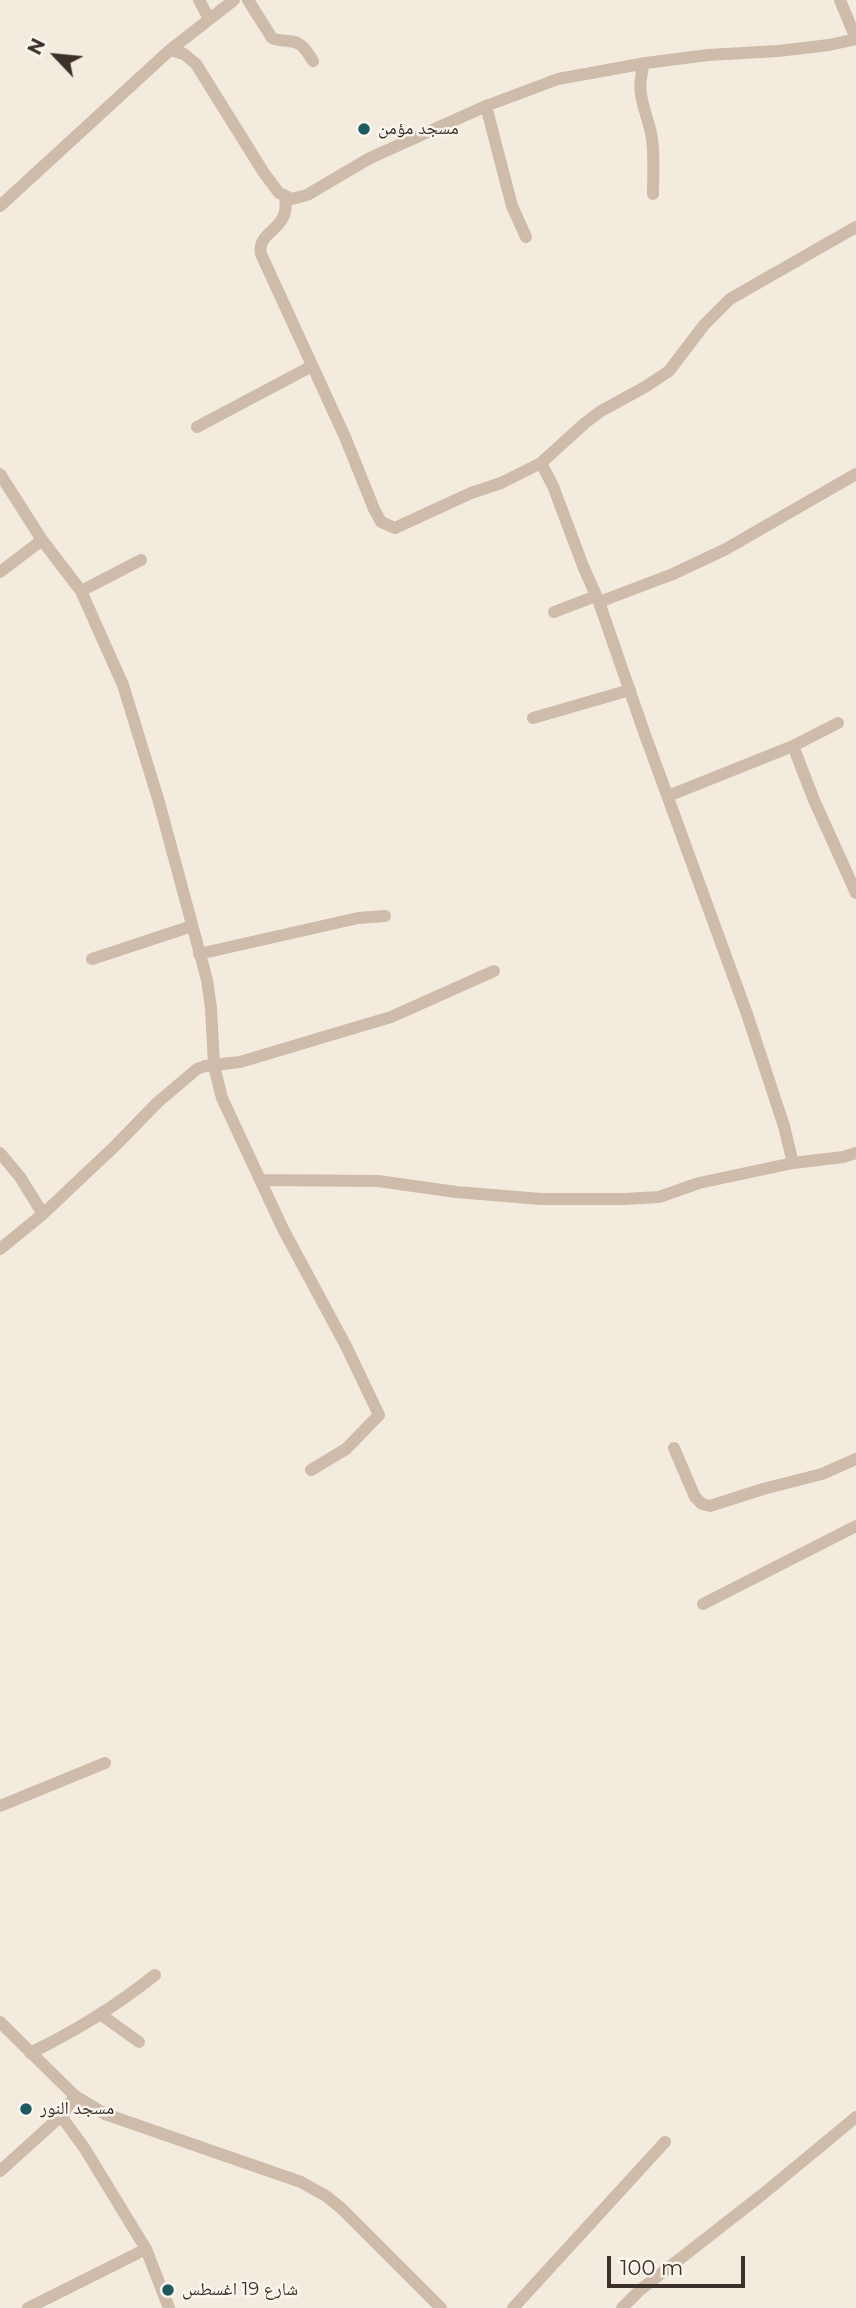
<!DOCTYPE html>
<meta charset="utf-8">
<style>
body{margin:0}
#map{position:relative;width:856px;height:2308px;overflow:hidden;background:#f4ebdf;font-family:Montserrat,sans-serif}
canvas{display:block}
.north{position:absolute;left:21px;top:21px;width:70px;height:70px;-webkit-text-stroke:5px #fbf5ed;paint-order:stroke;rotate:296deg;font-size:19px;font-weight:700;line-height:28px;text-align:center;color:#3b302a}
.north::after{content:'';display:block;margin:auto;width:24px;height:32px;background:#3b302a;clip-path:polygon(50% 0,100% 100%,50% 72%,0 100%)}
.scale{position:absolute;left:607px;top:2256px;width:138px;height:32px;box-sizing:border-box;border:4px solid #3b302a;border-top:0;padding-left:9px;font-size:21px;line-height:24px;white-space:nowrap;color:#3b302a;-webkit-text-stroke:5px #fbf5ed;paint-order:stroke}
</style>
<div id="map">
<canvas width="856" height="2308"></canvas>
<div class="north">N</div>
<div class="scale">100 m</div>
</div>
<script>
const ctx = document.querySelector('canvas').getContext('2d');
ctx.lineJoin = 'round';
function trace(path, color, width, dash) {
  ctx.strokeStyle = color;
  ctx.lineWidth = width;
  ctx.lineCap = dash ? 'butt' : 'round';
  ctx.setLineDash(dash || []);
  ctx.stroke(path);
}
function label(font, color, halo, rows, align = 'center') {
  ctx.font = font + ' Montserrat,"Noto Naskh Arabic",sans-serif';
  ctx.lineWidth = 5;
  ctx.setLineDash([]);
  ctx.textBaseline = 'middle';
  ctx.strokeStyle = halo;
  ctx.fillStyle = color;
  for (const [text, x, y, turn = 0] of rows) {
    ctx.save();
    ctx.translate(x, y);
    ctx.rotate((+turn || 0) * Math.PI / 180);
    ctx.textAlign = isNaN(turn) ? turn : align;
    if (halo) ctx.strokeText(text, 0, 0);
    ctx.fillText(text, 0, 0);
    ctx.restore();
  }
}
const minor = new Path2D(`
 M 199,0 L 209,19
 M 248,0 L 272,38 C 282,43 294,38 302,46 C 306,50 310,56 313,61
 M 840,0 L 856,39
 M 170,50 L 184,54 L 196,64 L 264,173 L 279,193 L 292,199 L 307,195 L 370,158 L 486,106 L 558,79 L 646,63 L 708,55 L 778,51 L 829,45 L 856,39
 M 644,64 C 635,94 645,106 651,133 C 655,153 653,174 653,194
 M 486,106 L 512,206 L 526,237
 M 285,198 C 291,231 256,230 261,254 L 345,437 L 374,509 L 381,522 L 395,528 L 471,493 L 501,483 L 541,463 L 585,423 L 601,411 L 645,387 L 669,371 L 704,325 L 730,299 L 856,227
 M 0,206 L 170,50 L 234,0
 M 197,427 L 312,366
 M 541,463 L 553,486 L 583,566 L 599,602 L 644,732 L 747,1014 L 784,1126 L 793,1163
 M 0,474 L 42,540 L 81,591 L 123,685 L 159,802 L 207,980 L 211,1008 L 214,1066 L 222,1098 L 283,1229 L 346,1346 L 379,1415 L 346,1449 L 311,1470
 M 0,572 L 42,540
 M 81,591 L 141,560
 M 599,602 L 673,574 L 726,549 L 856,474
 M 554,612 L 596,596
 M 533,718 L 630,690
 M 793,746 L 814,800 L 856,893
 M 668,796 L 793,746 L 838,723
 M 199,954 L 358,918 L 385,916
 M 92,959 L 192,926
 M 0,1153 L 20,1177 L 43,1214
 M 261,1180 L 378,1181 L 456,1192 L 541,1199 L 624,1199 L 659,1197 L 699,1183 L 793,1163 L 843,1157 L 856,1153
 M 0,1249 L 43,1214 L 115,1146 L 158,1102 L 197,1069 L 205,1066 L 240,1062 L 391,1017 L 494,971
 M 674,1448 L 695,1497 L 702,1504 L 710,1506 L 763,1489 L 822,1474 L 856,1459
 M 703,1604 L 856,1526
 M 0,1806 L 105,1763
 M 100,2014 L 139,2042
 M 0,2022 L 75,2096 L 105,2114 L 301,2182 L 326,2196 L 341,2208 L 441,2308
 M 30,2053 C 74,2032 116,2006 155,1975
 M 75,2096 L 61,2116 L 85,2149 L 146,2249 L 169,2308
 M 0,2171 L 61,2116
 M 28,2308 L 146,2249
 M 513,2308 L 665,2142
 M 622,2308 L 640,2290 L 763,2194 L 856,2117`);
const markers = [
 [364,129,7,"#1c5a60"],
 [26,2109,7,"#1c5a60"],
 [168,2290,7,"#1c5a60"]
];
const poiNames = [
 ["مسجد مؤمن",378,129],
 ["مسجد النور",40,2109],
 ["شارع 19 اغسطس",182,2290]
];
trace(minor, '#cebbaa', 12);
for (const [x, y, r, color] of markers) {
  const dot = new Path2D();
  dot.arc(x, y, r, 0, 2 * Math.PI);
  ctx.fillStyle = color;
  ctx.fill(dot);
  trace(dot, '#fbf5ed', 2.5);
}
label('18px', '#3b302a', '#fbf5ed', poiNames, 'left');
</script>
